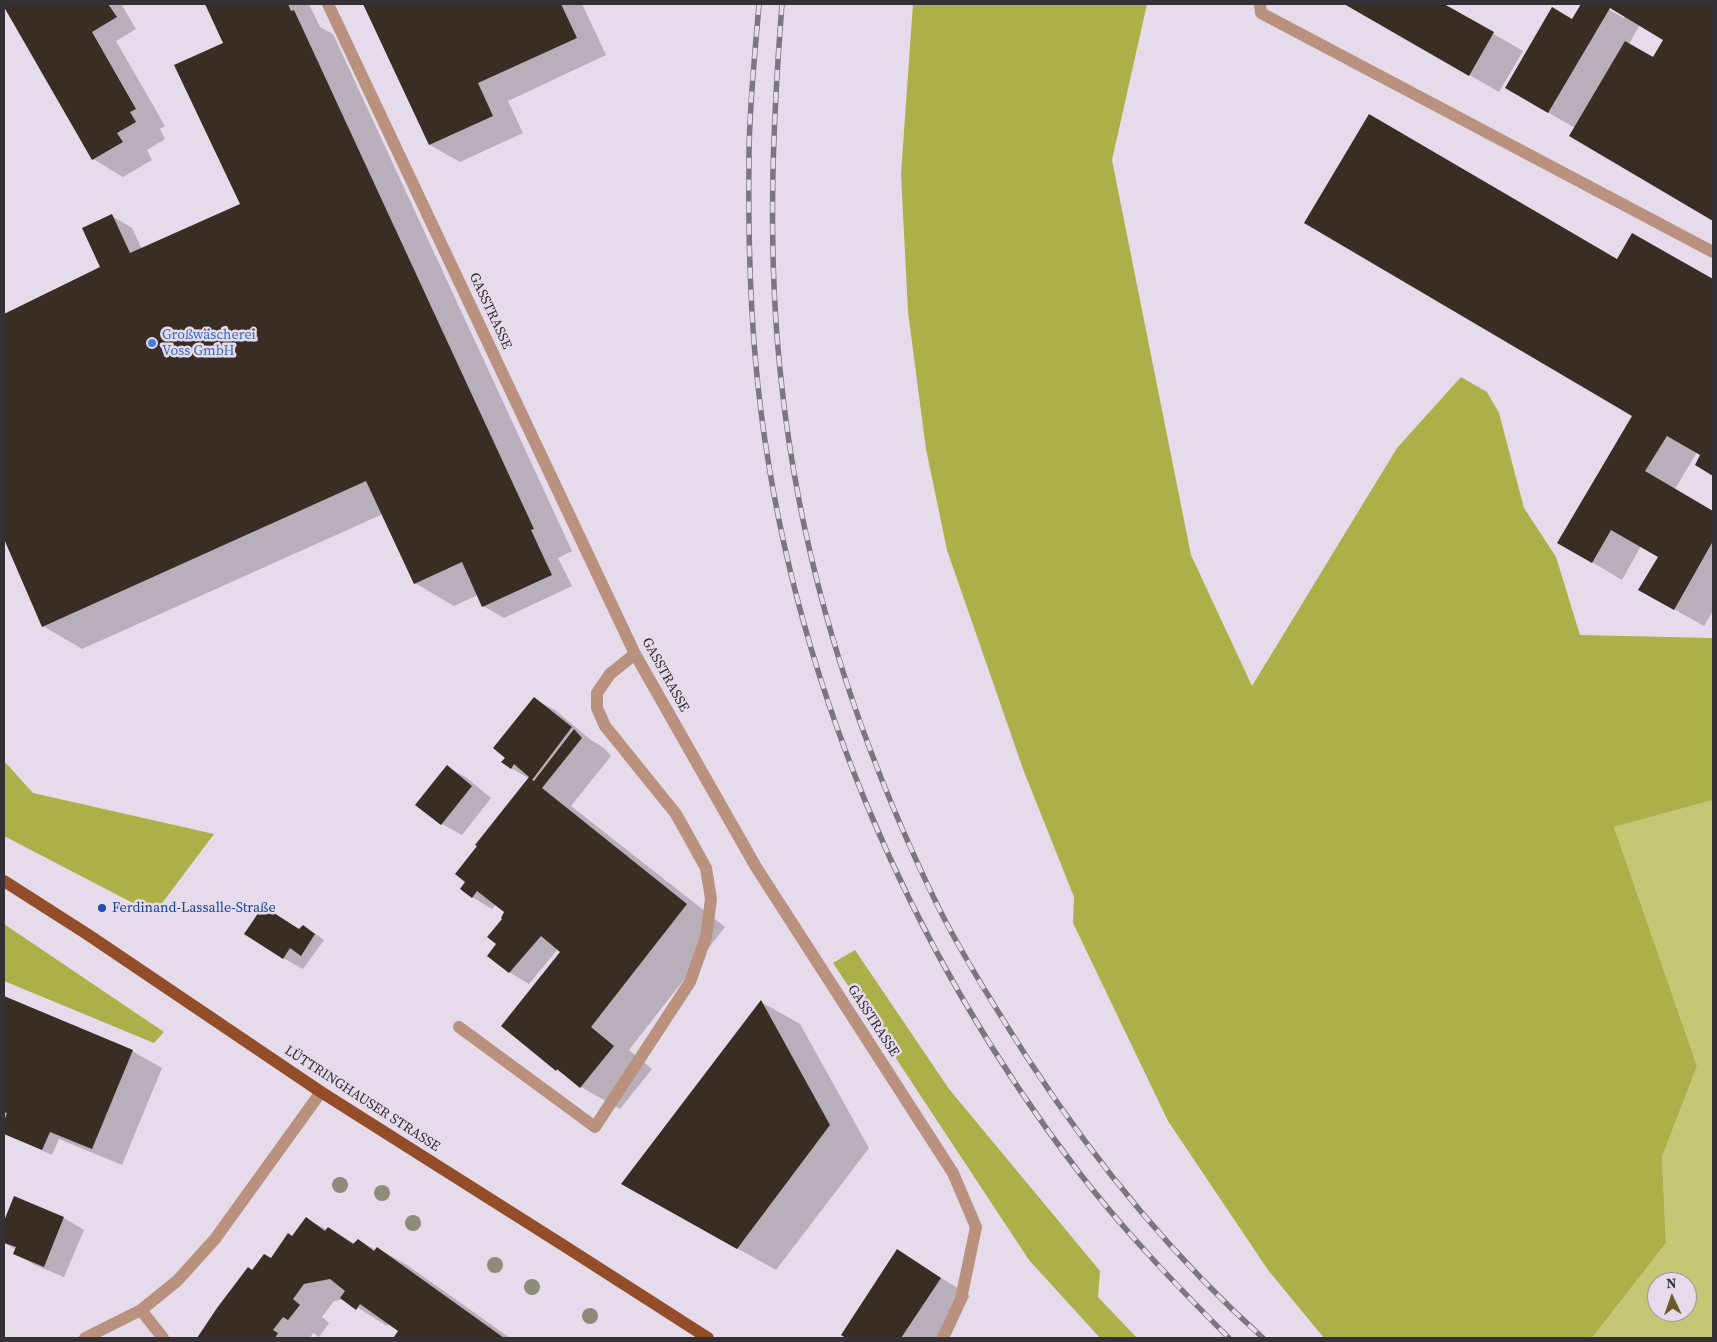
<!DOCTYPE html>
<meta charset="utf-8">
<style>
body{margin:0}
#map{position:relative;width:1717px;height:1342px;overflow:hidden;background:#e6dbea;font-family:"Source Serif 4",serif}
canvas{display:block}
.frame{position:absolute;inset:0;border:5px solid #343036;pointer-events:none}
.north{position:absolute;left:1647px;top:1272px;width:50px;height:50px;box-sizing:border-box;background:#e6dbea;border:1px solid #9f97a2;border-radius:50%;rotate:357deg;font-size:14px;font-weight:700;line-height:20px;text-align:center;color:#343036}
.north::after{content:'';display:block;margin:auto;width:18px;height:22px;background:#6b5b28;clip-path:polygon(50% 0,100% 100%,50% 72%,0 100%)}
</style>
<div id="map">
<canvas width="1717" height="1342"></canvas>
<div class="frame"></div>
<div class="north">N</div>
</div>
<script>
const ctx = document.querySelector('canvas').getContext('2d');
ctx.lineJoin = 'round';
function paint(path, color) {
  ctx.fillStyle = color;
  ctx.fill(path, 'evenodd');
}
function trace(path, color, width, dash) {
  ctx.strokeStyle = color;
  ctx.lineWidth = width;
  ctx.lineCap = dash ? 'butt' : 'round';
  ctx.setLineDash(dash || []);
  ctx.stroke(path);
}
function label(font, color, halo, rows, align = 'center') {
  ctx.font = font + ' "Source Serif 4",serif';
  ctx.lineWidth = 5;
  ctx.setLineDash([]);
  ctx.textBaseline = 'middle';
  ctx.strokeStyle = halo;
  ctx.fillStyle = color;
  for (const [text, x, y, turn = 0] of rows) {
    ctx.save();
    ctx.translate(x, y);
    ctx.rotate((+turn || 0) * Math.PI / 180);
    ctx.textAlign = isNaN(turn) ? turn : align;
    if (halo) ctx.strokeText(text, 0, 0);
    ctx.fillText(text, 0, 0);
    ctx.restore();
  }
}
const green = new Path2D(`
 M 1713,800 L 1713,1338 L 1592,1338 L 1666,1243 L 1662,1157 L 1697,1066 L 1614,827 ZM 1657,1282 L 1687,1282 L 1687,1312 L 1657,1312 Z`);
const forest = new Path2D(`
 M 913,4 L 1147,4 L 1112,160 L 1191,555 L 1252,686 L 1397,448 L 1461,377 L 1487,392 L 1499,413 L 1524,508 L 1556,557 L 1580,635 L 1713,638 L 1713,800 L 1614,827 L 1697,1066 L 1662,1157 L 1666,1243 L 1592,1338 L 1324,1338 L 1268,1270 L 1168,1121 L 1073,923 L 1074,897 L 1023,769 L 947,550 L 926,449 L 908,312 L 901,174 Z
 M 4,761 L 33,793 L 214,834 L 154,914 L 4,836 Z
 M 4,924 L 164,1032 L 154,1043 L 4,981 Z
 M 855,950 L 949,1089 L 1100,1271 L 1098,1297 L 1137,1338 L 1100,1338 L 1029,1260 L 833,963 Z`);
const shadow = new Path2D(`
 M 4,4 L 121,4 L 136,29 L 116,41 L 165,126 L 160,129 L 165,139 L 147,150 L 152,160 L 123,177 L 93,159 Z
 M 206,4 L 309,4 L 320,27 L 333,34 L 572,551 L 558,558 L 572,586 L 504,618 L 483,606 L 478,595 L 454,606 L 415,583 L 383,514 L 82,649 L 43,626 L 4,536 L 4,314 L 103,267 L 112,216 L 132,228 L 142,249 L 241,204 L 225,43 Z
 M 365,4 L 582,4 L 606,55 L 508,101 L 523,133 L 460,162 L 430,145 Z
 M 1347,4 L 1442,4 L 1523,51 L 1499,92 Z
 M 1582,4 L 1599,4 L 1624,18 L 1625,16 L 1604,4 L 1713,4 L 1713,67 L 1640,24 L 1629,44 L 1704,88 L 1713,72 L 1713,220 L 1570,136 L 1575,128 L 1506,88 L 1572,21 Z
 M 1632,234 L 1713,281 L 1713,475 L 1696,465 L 1702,455 L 1697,452 L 1675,489 L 1713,512 L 1713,611 L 1704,626 L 1640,590 L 1659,556 L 1641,546 L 1622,580 L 1592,562 L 1633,417 L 1618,260 Z
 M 534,699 L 555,710 L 591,740 L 604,748 L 611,756 L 571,806 L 725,927 L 629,1050 L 652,1069 L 620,1109 L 581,1087 L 557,1070 L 503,1025 L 561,952 L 557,950 L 529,984 L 509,972 L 498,944 L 505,912 L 496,904 L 492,909 L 472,897 L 530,779 L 511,768 Z
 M 447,767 L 467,778 L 491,798 L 462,835 L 442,824 Z
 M 264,908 L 300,930 L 313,932 L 324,940 L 303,969 L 283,958 Z
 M 4,998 L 132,1051 L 162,1068 L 122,1165 L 59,1139 L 52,1155 L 4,1133 L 4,1124 L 6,1118 L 4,1117 Z
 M 761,1002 L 800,1024 L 869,1148 L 776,1270 L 662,1206 Z
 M 15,1197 L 64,1218 L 84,1230 L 64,1277 L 35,1265 L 15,1254 L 16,1250 L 4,1242 L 4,1224 Z
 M 307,1219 L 327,1230 L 329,1228 L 355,1244 L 358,1240 L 376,1250 L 377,1248 L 407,1265 L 510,1338 L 398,1338 L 396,1336 L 399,1331 L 388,1323 L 387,1326 L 344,1299 L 334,1301 L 322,1317 L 329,1323 L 319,1337 L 313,1333 L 310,1338 L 199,1338 L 253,1271 L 271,1259 L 293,1237 Z
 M 898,1251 L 970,1296 L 942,1338 L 849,1338 L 843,1334 Z`);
const building = new Path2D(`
 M 4,4 L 108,4 L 117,17 L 92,32 L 136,109 L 130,112 L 136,122 L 117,133 L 123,142 L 92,160 L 4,7 Z
 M 205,4 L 288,4 L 291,11 L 294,10 L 534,529 L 531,530 L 552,575 L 482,607 L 462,562 L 414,584 L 366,481 L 42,627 L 4,539 L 4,314 L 100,267 L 82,228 L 112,214 L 130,253 L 240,204 L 174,65 L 223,43 Z
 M 363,4 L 561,4 L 577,38 L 478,83 L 493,116 L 429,145 Z
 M 1344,4 L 1444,4 L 1494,32 L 1469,76 Z
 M 1581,4 L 1713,4 L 1713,221 L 1569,136 L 1625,41 L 1653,57 L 1663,40 L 1610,8 L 1548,113 L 1505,88 L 1552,7 L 1572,19 Z
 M 1369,114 L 1617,259 L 1632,233 L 1713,279 L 1713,476 L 1695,465 L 1700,455 L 1667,436 L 1645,471 L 1713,511 L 1713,541 L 1674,610 L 1638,590 L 1658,557 L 1611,530 L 1592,563 L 1557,543 L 1632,416 L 1304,223 Z
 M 534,697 L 572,727 L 532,780 L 534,781 L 574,729 L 582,738 L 542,788 L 687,904 L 591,1027 L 614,1046 L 580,1088 L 557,1069 L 556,1071 L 501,1026 L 560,952 L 541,936 L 509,973 L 487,956 L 496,944 L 487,937 L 502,919 L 501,918 L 504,912 L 477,891 L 472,898 L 460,889 L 465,882 L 455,874 L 477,846 L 475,845 L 529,777 L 514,764 L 511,769 L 501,762 L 505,758 L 493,748 Z
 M 447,765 L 472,786 L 441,825 L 415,805 Z
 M 263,906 L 299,929 L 303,925 L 315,934 L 301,956 L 290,948 L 283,959 L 244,934 Z
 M 4,996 L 133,1050 L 92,1149 L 50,1132 L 42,1150 L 4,1134 L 4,1121 L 7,1113 L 4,1112 Z
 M 761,1000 L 830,1125 L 737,1249 L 621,1184 Z
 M 14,1196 L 64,1217 L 44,1267 L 13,1254 L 16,1247 L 4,1243 L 4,1221 Z
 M 306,1217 L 325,1231 L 328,1227 L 353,1244 L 358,1239 L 374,1251 L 377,1247 L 504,1338 L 396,1338 L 394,1337 L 398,1331 L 360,1304 L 356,1310 L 340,1298 L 345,1291 L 330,1279 L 304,1284 L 293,1299 L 300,1305 L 288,1320 L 283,1317 L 273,1330 L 278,1333 L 275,1338 L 197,1338 L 217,1308 L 248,1267 L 252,1270 L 264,1254 L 271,1258 L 288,1233 L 292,1236 Z
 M 897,1249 L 941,1278 L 901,1338 L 846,1338 L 841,1335 Z`);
const minor = new Path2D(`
 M 328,4 L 635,654 L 756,867 L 953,1173 L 976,1227 L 961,1299 L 943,1338
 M 1260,4 L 1261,13 L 1713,252
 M 459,1027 L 595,1127 L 690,982 L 706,937 L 711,899 L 706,868 L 676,814 L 605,726 L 597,708 L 597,693 L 610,674 L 635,654
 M 141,1310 L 163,1338
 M 85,1338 L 141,1310 L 177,1281 L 215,1239 L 321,1092`);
const major = new Path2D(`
 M 4,881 L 87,934 L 321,1092 L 566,1247 L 708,1338`);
const rail = new Path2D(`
 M 759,4 C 755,55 749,107 749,158 C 748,234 750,311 758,386 C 789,671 907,949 1081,1175 C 1126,1233 1177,1286 1229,1338
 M 782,4 C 772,132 767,260 782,388 C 799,542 843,694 905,835 C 920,869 935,903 953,935 C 977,979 1003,1020 1030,1062 C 1096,1163 1173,1257 1263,1338`);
const trees = [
 [340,1185],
 [382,1193],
 [413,1223],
 [495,1265],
 [532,1287],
 [590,1316]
];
const markers = [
 [152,343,5,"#3f7fe0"],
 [102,908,5,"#1a4fb4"]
];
const streetNames = [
 ["GASSTRASSE",490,311,65],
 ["GASSTRASSE",665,675,61],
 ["GASSTRASSE",873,1021,57],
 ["LÜTTRINGHAUSER STRASSE",362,1099,33]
];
const shopNames = [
 ["Großwäscherei",162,335],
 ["Voss GmbH",162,351]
];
const transitNames = [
 ["Ferdinand-Lassalle-Straße",112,908]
];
paint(green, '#c4c875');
paint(forest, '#acb048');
paint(shadow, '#0003');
paint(building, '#392d24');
trace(minor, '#ba917e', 12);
trace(major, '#944d29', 12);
trace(rail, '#7b757e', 5.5);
trace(rail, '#e6dbea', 4, [11]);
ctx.fillStyle = '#8f8b7a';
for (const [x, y] of trees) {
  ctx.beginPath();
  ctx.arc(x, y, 8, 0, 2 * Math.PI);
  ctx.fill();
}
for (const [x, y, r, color] of markers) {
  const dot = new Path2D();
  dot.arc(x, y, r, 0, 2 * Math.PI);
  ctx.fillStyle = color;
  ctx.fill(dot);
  trace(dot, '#e6dbea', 2);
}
label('14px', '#343036', '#e6dbea', streetNames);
label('14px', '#366cbe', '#e6dbea', shopNames, 'left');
label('14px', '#164399', '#e6dbea', transitNames, 'left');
</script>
